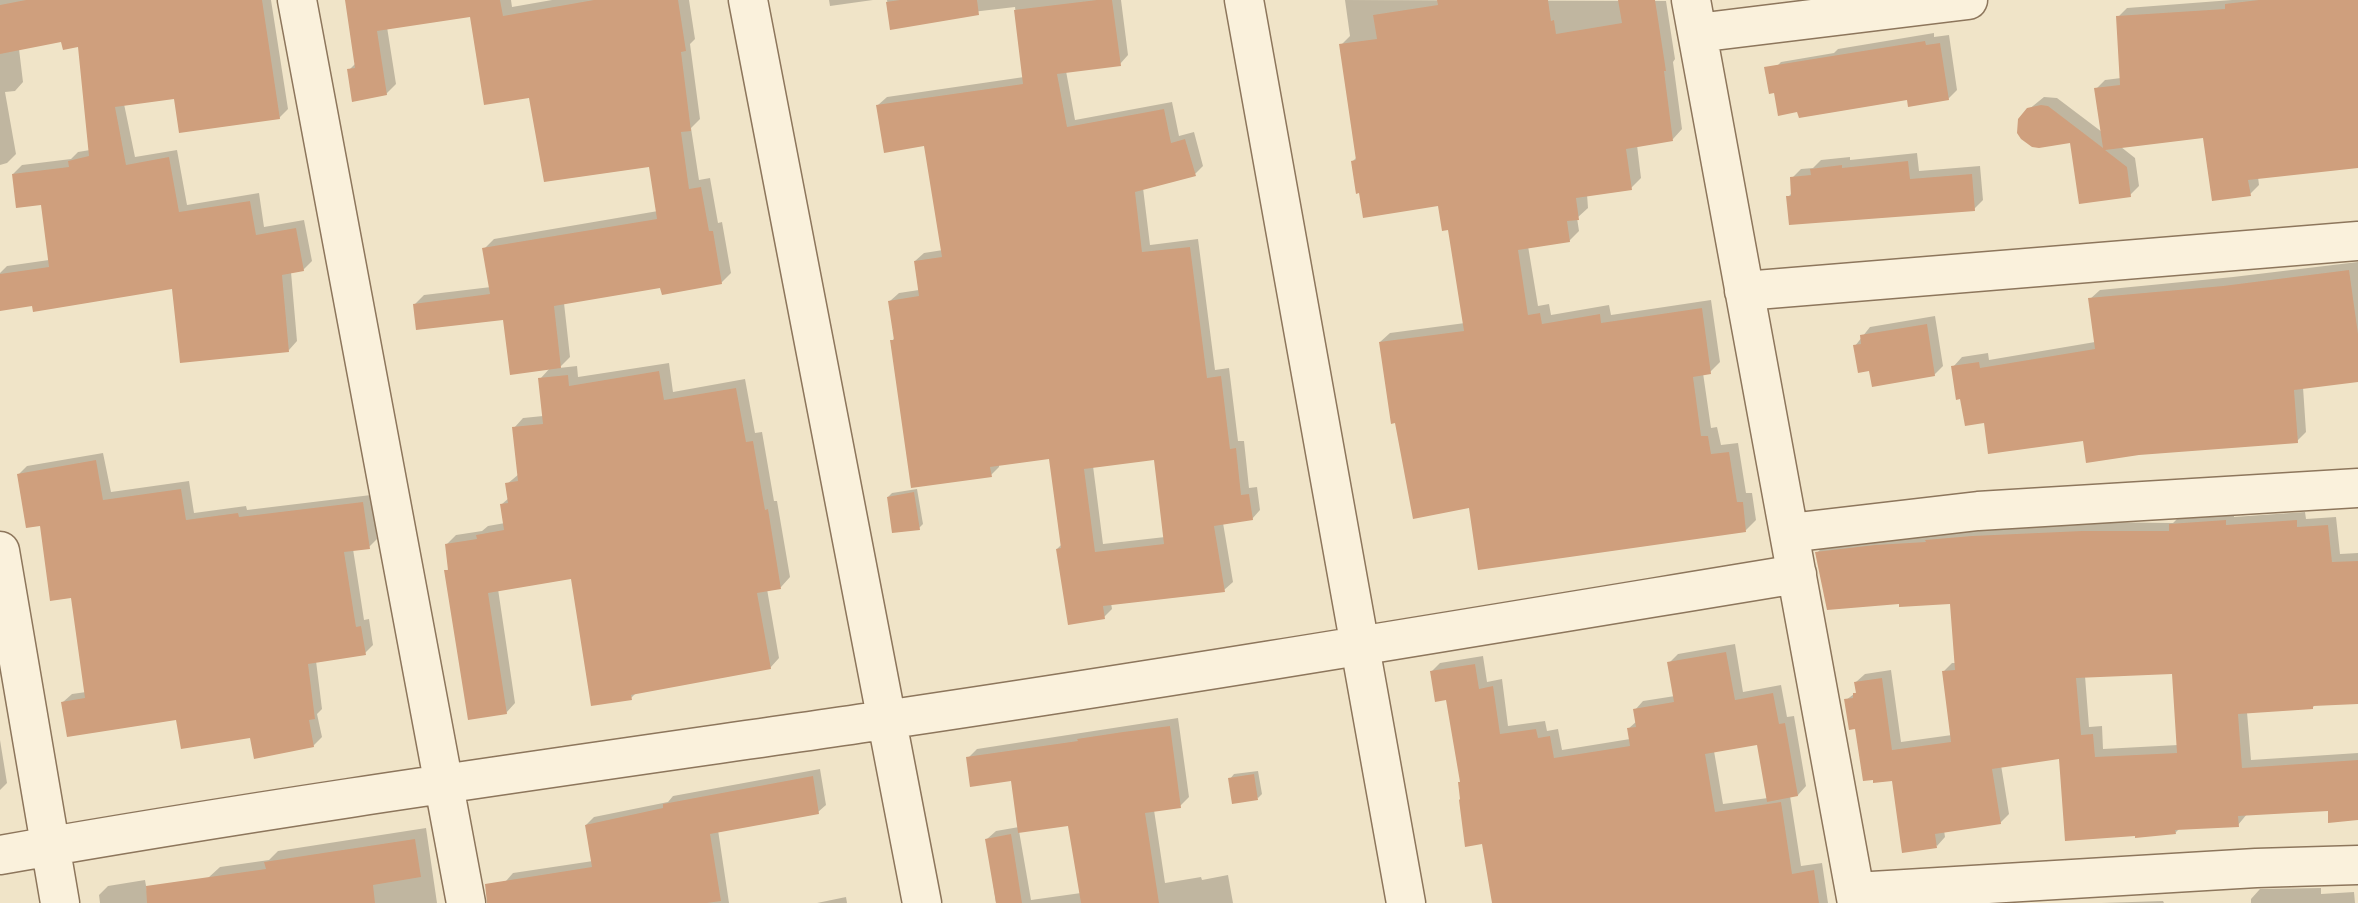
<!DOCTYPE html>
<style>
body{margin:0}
canvas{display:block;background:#f0e4c8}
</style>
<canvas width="2358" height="903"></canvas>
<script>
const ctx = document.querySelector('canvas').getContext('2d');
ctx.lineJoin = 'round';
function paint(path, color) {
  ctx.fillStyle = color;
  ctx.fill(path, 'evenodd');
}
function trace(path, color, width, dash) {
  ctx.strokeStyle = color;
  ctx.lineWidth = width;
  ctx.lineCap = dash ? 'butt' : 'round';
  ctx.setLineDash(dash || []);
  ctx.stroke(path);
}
const shadow = new Path2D(`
 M 0,0 L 271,0 L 288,109 L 279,118 L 175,97 L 124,104 L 135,157 L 177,150 L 187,205 L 259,193 L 264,227 L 304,220 L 312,261 L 303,270 L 291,272 L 297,341 L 289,350 L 173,287 L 33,304 L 0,289 L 0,273 L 7,266 L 49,260 L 42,203 L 13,174 L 22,165 L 71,159 L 78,152 L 90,150 L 80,45 L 63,39 L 19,49 L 23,82 L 15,91 L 5,92 L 16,154 L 7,163 L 0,165 Z
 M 347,0 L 511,0 L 512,7 L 552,0 L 689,0 L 695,39 L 690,44 L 700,119 L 691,128 L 699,180 L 710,178 L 718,223 L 722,222 L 731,273 L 721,283 L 662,286 L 564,303 L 570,357 L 559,368 L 577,366 L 578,377 L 669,363 L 673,392 L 745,379 L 755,433 L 762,432 L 774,501 L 777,501 L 790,577 L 781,587 L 767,589 L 779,658 L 770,668 L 637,692 L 631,698 L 573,578 L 498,589 L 515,703 L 506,713 L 446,571 L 450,568 L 446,545 L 456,535 L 482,531 L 488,526 L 505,523 L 502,504 L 509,498 L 507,484 L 519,474 L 514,428 L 523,418 L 543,416 L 540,379 L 550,368 L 504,318 L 414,305 L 424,295 L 491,287 L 484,249 L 494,239 L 658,211 L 650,165 L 530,96 L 472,16 L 387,27 L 396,84 L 386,94 L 349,70 L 356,63 Z
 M 829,0 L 873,0 L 830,6 Z
 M 887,0 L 1121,0 L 1128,55 L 1120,64 L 1066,71 L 1075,120 L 1172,102 L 1179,136 L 1194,132 L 1203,166 L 1195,174 L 1143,188 L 1150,245 L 1198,239 L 1215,370 L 1229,368 L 1238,441 L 1244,441 L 1249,488 L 1257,487 L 1260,510 L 1252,519 L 1223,523 L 1233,582 L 1224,590 L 1111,603 L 1112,609 L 1104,617 L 1057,549 L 1062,544 L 1051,457 L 999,464 L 999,467 L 991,475 L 892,341 L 895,337 L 890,301 L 899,293 L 919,290 L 915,261 L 924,253 L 943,250 L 925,144 L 878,105 L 887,97 L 1024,77 L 1015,7 L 955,14 L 892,28 ZM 1156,458 L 1165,537 L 1103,544 L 1093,466 Z
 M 1345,0 L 1666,1 L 1675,59 L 1673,62 L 1682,129 L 1673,139 L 1637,145 L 1641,178 L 1631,188 L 1587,194 L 1588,208 L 1577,218 L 1579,231 L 1569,241 L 1528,246 L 1538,306 L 1549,304 L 1551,315 L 1609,305 L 1611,315 L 1711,300 L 1720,362 L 1710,372 L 1703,373 L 1711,428 L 1717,427 L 1721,445 L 1738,443 L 1746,493 L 1752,493 L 1756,520 L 1746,530 L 1470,506 L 1380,342 L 1390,333 L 1465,323 L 1450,228 L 1439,204 L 1353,161 L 1357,157 L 1341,45 L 1350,36 Z
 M 2232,0 L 2358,0 L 2358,166 L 2258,177 L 2259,185 L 2250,194 L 2205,136 L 2121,147 L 2135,158 L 2139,186 L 2130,195 L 2072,141 L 2023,114 L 2044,97 L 2057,98 L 2102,132 L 2096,89 L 2105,80 L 2121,78 L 2118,17 L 2127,8 Z
 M 1934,33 L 1934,37 L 1949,35 L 1957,90 L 1948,99 L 1909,98 L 1772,71 L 1781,62 L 1834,53 L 1838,49 Z
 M 1917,153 L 1919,171 L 1980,166 L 1983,200 L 1974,209 L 1788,197 L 1793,192 L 1792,178 L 1801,169 L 1813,168 L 1821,160 L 1850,157 L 1850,160 Z
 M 2358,262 L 2358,380 L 2303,387 L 2306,432 L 2297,441 L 2084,439 L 1986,421 L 1953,367 L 1962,357 L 1988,353 L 1989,360 L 2095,342 L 2090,299 L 2100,290 L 2233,277 Z
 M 1935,316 L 1943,366 L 1934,375 L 1871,369 L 1855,346 L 1870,327 Z
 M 103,453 L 111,492 L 189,481 L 194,513 L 246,506 L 247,510 L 371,495 L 377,539 L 369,547 L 353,549 L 364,620 L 369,619 L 373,645 L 365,653 L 316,661 L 322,709 L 317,714 L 322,737 L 313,746 L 252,736 L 178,718 L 63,702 L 72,694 L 86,692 L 73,596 L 19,474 L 27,466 Z
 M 917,489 L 923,524 L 919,528 L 888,497 L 892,493 Z
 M 2234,512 L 2234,517 L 2305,512 L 2306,519 L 2336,517 L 2340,554 L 2358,553 L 2358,702 L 2316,704 L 2313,707 L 2247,712 L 2251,760 L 2358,753 L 2358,819 L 2329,809 L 2247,814 L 2238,825 L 2180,828 L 2175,833 L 2061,757 L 2001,765 L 2009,814 L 2000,823 L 1944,830 L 1945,837 L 1937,846 L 1856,727 L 1846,700 L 1858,691 L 1856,682 L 1865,674 L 1891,670 L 1901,742 L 1952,735 L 1943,672 L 1952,663 L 1957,663 L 1951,602 L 1817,553 L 1825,544 L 1936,532 L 2092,522 L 2173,523 L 2180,516 ZM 2173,673 L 2178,745 L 2103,749 L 2102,726 L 2089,727 L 2085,676 Z
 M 1735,644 L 1743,692 L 1781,685 L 1787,717 L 1794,716 L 1806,786 L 1798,795 L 1790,796 L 1801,866 L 1822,863 L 1828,903 L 1494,903 L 1484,842 L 1462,781 L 1447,698 L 1432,671 L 1440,663 L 1483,656 L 1487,682 L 1502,679 L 1508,726 L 1545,721 L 1547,731 L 1558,729 L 1562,750 L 1630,739 L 1628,729 L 1637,721 L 1635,710 L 1643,701 L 1675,696 L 1669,663 L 1678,654 ZM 1758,743 L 1768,798 L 1723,804 L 1714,751 Z
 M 1178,718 L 1189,797 L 1180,806 L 1154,810 L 1165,883 L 1201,877 L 1202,880 L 1228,875 L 1233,903 L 996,903 L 987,839 L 996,831 L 1019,827 L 1013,779 L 968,758 L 977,749 ZM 1069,824 L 1081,893 L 1031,900 L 1019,831 Z
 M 0,740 L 7,783 L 0,790 Z
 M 820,769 L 826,805 L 818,812 L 718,830 L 729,903 L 509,903 L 506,881 L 513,873 L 593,861 L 586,825 L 594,817 L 668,802 L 673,796 Z
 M 1258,771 L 1262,794 L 1258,798 L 1230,779 L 1234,774 Z
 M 426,828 L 437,903 L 212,903 L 208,878 L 220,867 L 269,860 L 278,851 Z
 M 145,880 L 149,903 L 100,903 L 99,895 L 108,886 Z
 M 2321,888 L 2321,894 L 2354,892 L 2355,903 L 2251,903 L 2251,899 L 2260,889 Z
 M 846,897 L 847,903 L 817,903 Z
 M 2163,901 L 2164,903 L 2101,903 Z`);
const building = new Path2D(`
 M 26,0 L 262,0 L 280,119 L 179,133 L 174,99 L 115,107 L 126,165 L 169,157 L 179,212 L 250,201 L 256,235 L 296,228 L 304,271 L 282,275 L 289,352 L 180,363 L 172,289 L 33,312 L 32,306 L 0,311 L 0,274 L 49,267 L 41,205 L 16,208 L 12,174 L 69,167 L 68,161 L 89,156 L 78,47 L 63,50 L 61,42 L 0,54 L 0,5 Z
 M 345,0 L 500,0 L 503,16 L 594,0 L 678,0 L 686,51 L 681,52 L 691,131 L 681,132 L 689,189 L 701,187 L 709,231 L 713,231 L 722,284 L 662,295 L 660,288 L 554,306 L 561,368 L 510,375 L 503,320 L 416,330 L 413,304 L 490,294 L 482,248 L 657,219 L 649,167 L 544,182 L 529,98 L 484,105 L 470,17 L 377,31 L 387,95 L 352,102 L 347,69 L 355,68 Z
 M 900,0 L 977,0 L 979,15 L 890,30 L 886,2 Z
 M 1097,0 L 1112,0 L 1121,66 L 1057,74 L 1067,127 L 1164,109 L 1171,143 L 1185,139 L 1196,176 L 1135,192 L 1142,252 L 1190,247 L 1207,378 L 1221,376 L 1230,449 L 1236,448 L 1241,495 L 1249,494 L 1253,520 L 1214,526 L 1225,592 L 1103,606 L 1105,619 L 1068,625 L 1056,549 L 1061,548 L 1049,459 L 990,467 L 992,477 L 911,488 L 890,340 L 894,340 L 888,301 L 919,296 L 914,261 L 942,257 L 924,146 L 884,153 L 876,105 L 1023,84 L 1014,10 ZM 1154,460 L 1164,544 L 1095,552 L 1084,469 Z
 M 1437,0 L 1548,0 L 1551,21 L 1554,20 L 1556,34 L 1622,23 L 1618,0 L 1655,0 L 1666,71 L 1664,71 L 1673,141 L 1626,149 L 1632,190 L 1576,198 L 1579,220 L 1567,221 L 1570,242 L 1518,250 L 1528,315 L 1540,313 L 1542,324 L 1600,314 L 1601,323 L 1702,308 L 1711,374 L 1693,377 L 1701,436 L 1708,436 L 1711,454 L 1729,452 L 1737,502 L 1743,502 L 1746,532 L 1478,570 L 1469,508 L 1413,519 L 1395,423 L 1391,424 L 1379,342 L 1464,331 L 1448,230 L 1442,231 L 1438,206 L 1363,218 L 1359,193 L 1356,194 L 1351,161 L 1356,160 L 1339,44 L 1377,39 L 1373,15 L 1438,5 Z
 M 2259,0 L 2358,0 L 2358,168 L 2248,180 L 2251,196 L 2212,201 L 2203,138 L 2105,150 L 2127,167 L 2131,197 L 2079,204 L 2070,143 L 2039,148 L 2032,147 L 2021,139 L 2017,133 L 2018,119 L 2027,108 L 2041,105 L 2048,106 L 2103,148 L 2094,88 L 2120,85 L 2116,16 L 2225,9 L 2225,4 Z
 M 1925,41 L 1926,45 L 1940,43 L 1949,100 L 1908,107 L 1907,100 L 1799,118 L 1797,112 L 1778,116 L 1774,93 L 1769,94 L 1764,67 Z
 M 1908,161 L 1910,179 L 1972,174 L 1975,211 L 1789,225 L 1786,196 L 1791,196 L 1790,177 L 1811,175 L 1810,169 L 1842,165 L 1842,168 Z
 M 2349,270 L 2358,334 L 2358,382 L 2294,390 L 2298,443 L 2139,455 L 2086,463 L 2083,441 L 1988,454 L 1984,423 L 1965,426 L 1960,399 L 1956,400 L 1951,366 L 1979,362 L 1980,368 L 2095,349 L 2088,298 L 2223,286 Z
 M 1927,324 L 1935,376 L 1872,387 L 1869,371 L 1858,373 L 1853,345 L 1861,344 L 1860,335 Z
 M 659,371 L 664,400 L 736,388 L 746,442 L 753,441 L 765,510 L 768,509 L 781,589 L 757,593 L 771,669 L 631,695 L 632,700 L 591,706 L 571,579 L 488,593 L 507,714 L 468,720 L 444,570 L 448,570 L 445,544 L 477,539 L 476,535 L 504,530 L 500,504 L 508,503 L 505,483 L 518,481 L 512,427 L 543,424 L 538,378 L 568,375 L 569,386 Z
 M 96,460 L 103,500 L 181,489 L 186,520 L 238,513 L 239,517 L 363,502 L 370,549 L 344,552 L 356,627 L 361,626 L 366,655 L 308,664 L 315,719 L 309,720 L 314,747 L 254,759 L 250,738 L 181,749 L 176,720 L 67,737 L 61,702 L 85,698 L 71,598 L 50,601 L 40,526 L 26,528 L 17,474 Z
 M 914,492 L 920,530 L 892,533 L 887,497 Z
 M 2226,520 L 2226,525 L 2297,520 L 2297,527 L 2328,525 L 2332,562 L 2358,561 L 2358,704 L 2313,706 L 2313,709 L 2238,714 L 2242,768 L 2358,760 L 2358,820 L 2328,823 L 2328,811 L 2238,816 L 2239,827 L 2175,830 L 2176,834 L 2135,838 L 2135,836 L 2065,841 L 2059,759 L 1992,769 L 2001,824 L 1935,834 L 1937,848 L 1902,853 L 1892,781 L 1873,783 L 1873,780 L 1863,781 L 1855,729 L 1849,730 L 1844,699 L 1853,698 L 1853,693 L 1856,693 L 1854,682 L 1882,678 L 1892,750 L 1951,742 L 1942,671 L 1955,670 L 1950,604 L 1899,607 L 1899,604 L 1827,610 L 1815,552 L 1875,545 L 1926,542 L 1925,540 L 1972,536 L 2082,531 L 2169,531 L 2169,524 ZM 2172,674 L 2177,753 L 2095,757 L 2093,734 L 2081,735 L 2076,678 Z
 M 1726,652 L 1735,700 L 1773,693 L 1779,724 L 1785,723 L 1798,796 L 1767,802 L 1757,745 L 1705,754 L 1715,812 L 1781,802 L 1792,874 L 1814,870 L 1819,903 L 1492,903 L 1482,844 L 1465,847 L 1459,800 L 1460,799 L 1458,782 L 1460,782 L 1446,700 L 1435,702 L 1430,671 L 1475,664 L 1479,689 L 1493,686 L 1500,734 L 1536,729 L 1538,738 L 1550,736 L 1554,758 L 1630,746 L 1627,728 L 1636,727 L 1633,709 L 1674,702 L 1667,662 Z
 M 1170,726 L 1181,808 L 1145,813 L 1159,903 L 1081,903 L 1068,826 L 1018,833 L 1011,781 L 970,787 L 966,757 L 1078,741 L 1077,739 L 1123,732 Z
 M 1254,774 L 1258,800 L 1232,804 L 1228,778 Z
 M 813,776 L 819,814 L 710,834 L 721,901 L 707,903 L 487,903 L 485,884 L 592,867 L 585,825 L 663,808 L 663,804 Z
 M 1011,834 L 1022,903 L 996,903 L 985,839 Z
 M 415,839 L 421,877 L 373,885 L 375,903 L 147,903 L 146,886 L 266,869 L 264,862 Z`);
const street = new Path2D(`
 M 297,0 L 466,903
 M 748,0 L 922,903
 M 1244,0 L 1406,903
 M 1691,0 L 1857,903
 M 1697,33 L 1968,0
 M 1744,291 L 2358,241
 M 1789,533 L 1978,511 L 2358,488
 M 0,551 L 60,903
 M 0,855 C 294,803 590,763 885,720 C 1190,675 1493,624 1797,574
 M 1855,892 L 2256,868 L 2358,865`);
paint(shadow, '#0003');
paint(building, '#cf9f7d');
trace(street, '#8d765c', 41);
trace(street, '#faf1dc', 38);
</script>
